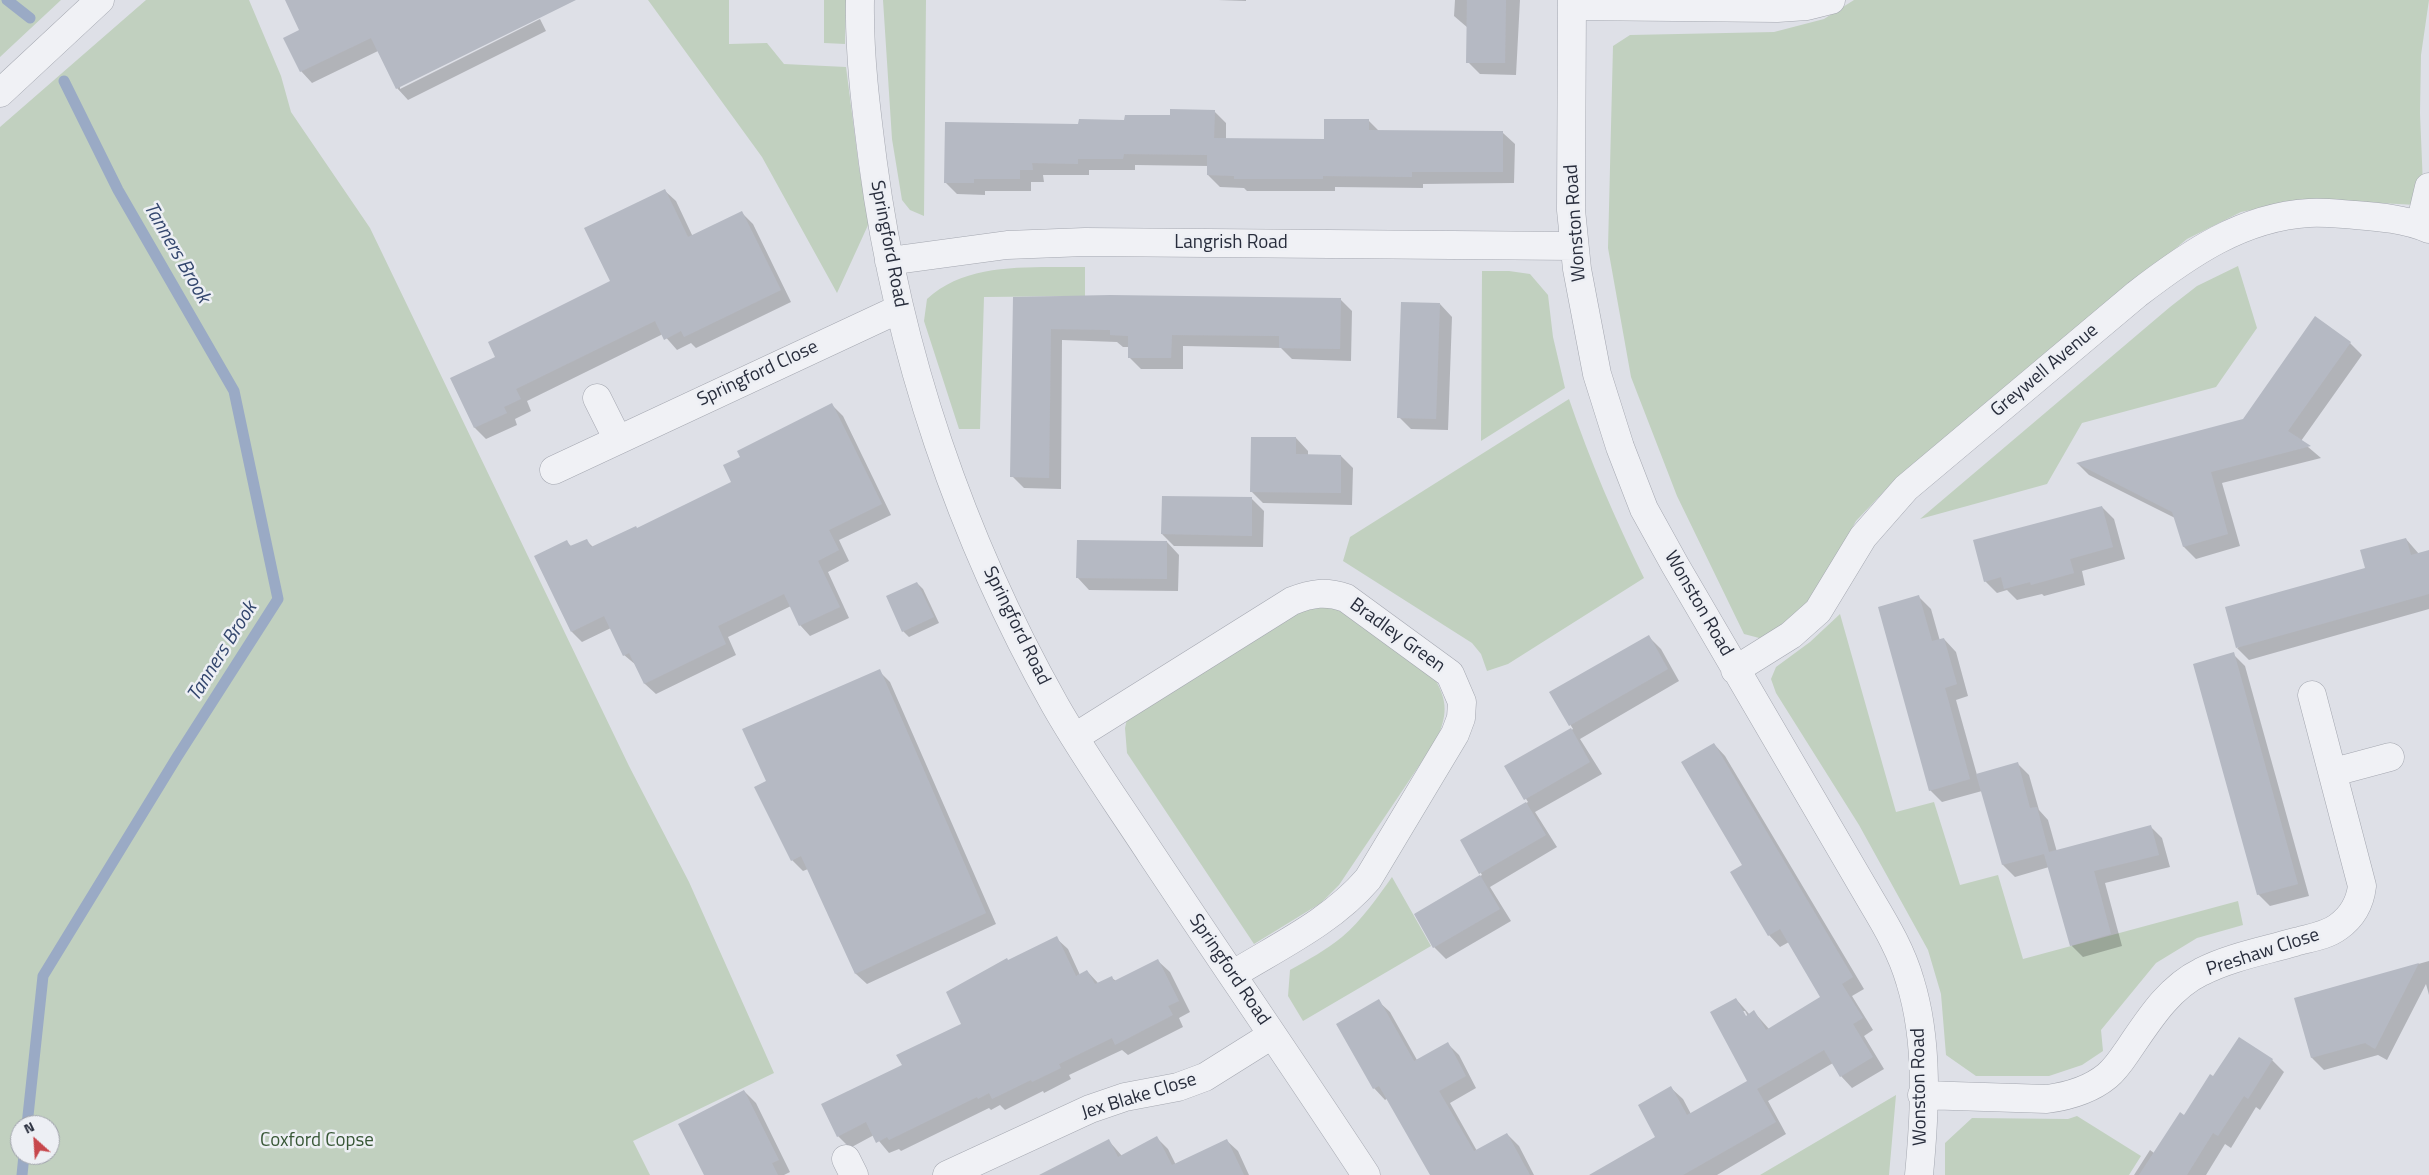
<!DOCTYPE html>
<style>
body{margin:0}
#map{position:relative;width:2429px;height:1175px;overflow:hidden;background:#dee0e7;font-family:"Titillium Web",sans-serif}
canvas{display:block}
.north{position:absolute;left:10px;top:1115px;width:50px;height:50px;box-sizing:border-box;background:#edeff4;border:1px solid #9ea1aa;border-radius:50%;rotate:334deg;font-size:14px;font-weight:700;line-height:20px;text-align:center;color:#282d3c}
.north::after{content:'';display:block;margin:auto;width:18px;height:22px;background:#c7474c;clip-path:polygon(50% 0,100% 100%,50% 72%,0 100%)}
</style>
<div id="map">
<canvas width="2429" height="1175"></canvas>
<div class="north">N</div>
</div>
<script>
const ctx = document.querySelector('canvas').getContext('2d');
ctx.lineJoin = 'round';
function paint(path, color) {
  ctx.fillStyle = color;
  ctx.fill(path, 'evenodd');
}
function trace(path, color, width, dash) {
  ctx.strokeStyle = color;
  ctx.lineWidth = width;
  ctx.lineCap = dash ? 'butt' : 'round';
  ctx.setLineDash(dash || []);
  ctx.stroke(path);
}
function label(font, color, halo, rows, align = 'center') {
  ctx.font = font + ' "Titillium Web",sans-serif';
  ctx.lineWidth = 5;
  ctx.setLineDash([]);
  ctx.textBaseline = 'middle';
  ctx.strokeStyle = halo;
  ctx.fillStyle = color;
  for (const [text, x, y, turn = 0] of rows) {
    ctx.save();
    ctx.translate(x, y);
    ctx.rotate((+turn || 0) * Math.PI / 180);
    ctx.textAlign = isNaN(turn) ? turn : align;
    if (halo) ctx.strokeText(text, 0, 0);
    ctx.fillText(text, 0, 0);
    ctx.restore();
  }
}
const green = new Path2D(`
 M 0,0 L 61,0 L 0,57 Z
 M 146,0 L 249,0 L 281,76 L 291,112 L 370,228 L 629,766 L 689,882 L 774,1073 L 633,1141 L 650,1175 L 0,1175 L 0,127 ZM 20,1125 L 50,1125 L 50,1155 L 20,1155 Z
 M 648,0 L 729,0 L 729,44 L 767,43 L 784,64 L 846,67 L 859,168 L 869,223 L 837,293 L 762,157 Z
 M 824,0 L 846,0 L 845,44 L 824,43 Z
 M 883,0 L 926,0 L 924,216 L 910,210 L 902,200 L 892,139 Z
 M 1854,0 L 2429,0 L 2421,55 L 2420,113 L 2423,186 L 2416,205 L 2307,199 L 2241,212 L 2187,239 L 1892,483 L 1856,521 L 1824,580 L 1799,615 L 1763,639 L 1744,634 L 1677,496 L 1631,377 L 1608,248 L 1613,46 L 1630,35 L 1774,32 L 1824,19 Z
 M 2238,266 L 2257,328 L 2216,387 L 2082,423 L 2047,484 L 1920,519 L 2170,307 L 2197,286 Z
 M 1085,267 L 1085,296 L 984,297 L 980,429 L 959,429 L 924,321 L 927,299 C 968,261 1033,268 1085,267 Z
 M 1482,271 L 1509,271 L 1530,274 L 1548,295 L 1553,337 L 1565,388 L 1481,441 Z
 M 1569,399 C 1590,461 1615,519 1644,578 L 1508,664 L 1487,671 L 1481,654 L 1472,643 L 1343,561 L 1350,537 Z
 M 1313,606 L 1333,608 L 1354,617 L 1435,679 C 1448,702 1447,715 1437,739 L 1339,885 L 1321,903 L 1254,944 L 1127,753 L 1125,728 L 1127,719 L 1296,610 Z
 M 1840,614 L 1896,812 L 1934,802 L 1960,885 L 1998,875 L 2023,959 L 2238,901 L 2243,925 L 2197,938 L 2156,963 L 2101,1030 L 2103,1051 L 2082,1065 L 2049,1076 L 1976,1076 L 1946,1055 L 1941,994 L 1928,950 L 1859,825 L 1776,693 L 1771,679 L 1776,667 L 1810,642 Z
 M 1392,877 L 1431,946 L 1303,1021 L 1288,996 L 1290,970 C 1308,960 1326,950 1342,937 C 1362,920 1377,898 1392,877 Z
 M 1896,1095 L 1889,1175 L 1760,1175 Z
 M 2077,1116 L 2141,1156 L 2129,1175 L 1945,1175 L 1945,1143 L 1972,1118 L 2068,1119 Z`);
const shadow = new Path2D(`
 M 297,0 L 531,0 L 400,86 L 400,89 L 540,19 L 546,31 L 408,100 L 397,88 L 378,51 L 312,83 L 301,71 L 301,31 Z
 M 1218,0 L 1246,0 L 1246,1 Z
 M 1455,0 L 1520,0 L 1516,75 L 1480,74 L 1468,62 L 1468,28 L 1454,16 Z
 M 1214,111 L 1226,123 L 1226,140 L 1325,141 L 1369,121 L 1380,132 L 1503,133 L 1515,144 L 1514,183 L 1423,184 L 1423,188 L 1335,187 L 1335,191 L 1247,191 L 1244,188 L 1220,187 L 1208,175 L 1208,166 L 1135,165 L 1135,170 L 1089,170 L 1089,175 L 1043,175 L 1044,182 L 1031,182 L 1031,191 L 985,191 L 985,195 L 957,194 L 945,182 L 1079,125 Z
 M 664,190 L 676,201 L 693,237 L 742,213 L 753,224 L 791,302 L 696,348 L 691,343 L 677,350 L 663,334 L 527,401 L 531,411 L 515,419 L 517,425 L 486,439 L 475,428 L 452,379 L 497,358 L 611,282 Z
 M 1014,298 L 1341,300 L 1352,311 L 1351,361 L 1292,359 L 1281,348 L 1183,346 L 1183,369 L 1141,369 L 1129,357 L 1129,347 L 1123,347 L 1117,342 L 1062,340 L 1061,489 L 1024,488 L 1012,476 Z
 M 1440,304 L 1452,317 L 1448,430 L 1411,429 L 1399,417 Z
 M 2350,343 L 2362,355 L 2301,441 L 2321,458 L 2222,483 L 2240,546 L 2196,559 L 2184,547 L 2175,518 L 2089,475 L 2078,464 L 2243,420 Z
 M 832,405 L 843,416 L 891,515 L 839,540 L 849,561 L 828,572 L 849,618 L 810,636 L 800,625 L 791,606 L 728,637 L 736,655 L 656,694 L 645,684 L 636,665 L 624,655 L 611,628 L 582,642 L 572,632 L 567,542 L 572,547 L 586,540 L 593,547 L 637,529 L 733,483 L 742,457 Z
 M 1296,438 L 1308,451 L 1308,456 L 1341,456 L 1353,468 L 1352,505 L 1263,503 L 1251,491 Z
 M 1252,499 L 1264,511 L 1263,547 L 1174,546 L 1162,534 Z
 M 2102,507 L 2114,519 L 2125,559 L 2082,571 L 2085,585 L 2044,596 L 2042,594 L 2017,600 L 2007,590 L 1997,593 L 1985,581 Z
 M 2406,539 L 2419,554 L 2429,551 L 2429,609 L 2249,660 L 2237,648 L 2366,569 Z
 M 1167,542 L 1179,555 L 1178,591 L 1089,590 L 1077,577 Z
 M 917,583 L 923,589 L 939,623 L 909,637 L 903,631 Z
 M 1919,597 L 1931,609 L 1940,641 L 1944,639 L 1956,652 L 1968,696 L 1956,700 L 1977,775 L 2017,763 L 2029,775 L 2039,810 L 2048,820 L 2057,852 L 2151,827 L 2162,838 L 2170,867 L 2105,883 L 2122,946 L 2083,957 L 2071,945 L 2049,867 L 2015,877 L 2003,865 L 1982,791 L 1942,802 L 1930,790 Z
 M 1649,637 L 1661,649 L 1679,681 L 1580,739 L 1602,774 L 1535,812 L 1557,847 L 1490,887 L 1511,921 L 1446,959 L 1434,947 L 1416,914 L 1482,875 L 1462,840 L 1528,802 L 1506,767 L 1573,729 L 1551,693 Z
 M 2233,654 L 2245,666 L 2309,896 L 2270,906 L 2258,894 Z
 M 879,671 L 890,682 L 996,924 L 867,984 L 856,974 L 808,869 L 803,871 L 792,860 L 767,782 Z
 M 1714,744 L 1725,756 L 1864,989 L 1852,996 L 1873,1030 L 1864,1036 L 1884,1069 L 1852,1088 L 1841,1076 L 1833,1063 L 1768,1101 L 1786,1134 L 1717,1175 L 1591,1175 L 1657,1137 L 1671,1088 L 1683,1099 L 1691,1114 L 1749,1081 L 1736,999 L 1750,1015 L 1754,1012 L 1769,1029 L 1822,997 L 1789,942 L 1780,947 L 1769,935 L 1743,865 ZM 1742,1011 L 1745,1011 L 1750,1020 L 1748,1022 Z
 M 1056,938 L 1068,949 L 1080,975 L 1087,971 L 1098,983 L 1112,978 L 1116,981 L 1158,961 L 1170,972 L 1190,1012 L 1179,1018 L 1183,1027 L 1128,1055 L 1122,1050 L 1069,1075 L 1071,1079 L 1044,1093 L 1043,1091 L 1005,1110 L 1000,1105 L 991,1110 L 989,1108 L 901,1151 L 899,1149 L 889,1153 L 874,1135 L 850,1148 L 838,1136 L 903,1066 L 962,1024 L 1008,961 Z
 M 2429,961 L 2429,995 L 2426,984 L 2387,1060 L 2378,1055 L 2324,1070 L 2312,1058 L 2296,998 Z
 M 1378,1001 L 1390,1012 L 1417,1060 L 1448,1044 L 1459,1055 L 1476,1088 L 1450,1103 L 1477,1151 L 1507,1134 L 1519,1146 L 1534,1175 L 1431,1175 L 1388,1098 L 1385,1100 L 1374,1088 Z
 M 2239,1039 L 2272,1060 L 2284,1072 L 2260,1110 L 2256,1107 L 2231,1148 L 2225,1144 L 2206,1175 L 2134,1175 L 2150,1150 L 2154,1153 L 2214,1078 Z
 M 744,1091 L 756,1103 L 790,1172 L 784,1175 L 718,1175 Z
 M 1157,1138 L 1168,1149 L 1176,1165 L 1226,1140 L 1238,1151 L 1249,1175 L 1060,1175 L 1109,1141 L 1122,1156 Z`);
const stream = new Path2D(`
 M 7,0 L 30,18
 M 27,1125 L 43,976 L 177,757 L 278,599 L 234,391 L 118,190 L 64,81
 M 22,1175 L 24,1155`);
const building = new Path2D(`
 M 285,0 L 576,0 L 396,89 L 371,38 L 300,72 L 283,38 L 299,30 Z
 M 1467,0 L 1506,0 L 1505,63 L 1466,63 Z
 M 1170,109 L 1215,110 L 1214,138 L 1324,139 L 1324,119 L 1369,119 L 1369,130 L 1503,131 L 1503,172 L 1412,172 L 1412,177 L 1323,176 L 1323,179 L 1234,179 L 1234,176 L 1207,175 L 1207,155 L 1124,154 L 1123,159 L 1078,159 L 1078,164 L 1032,163 L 1033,170 L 1020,170 L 1020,179 L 974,179 L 974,183 L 944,183 L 945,122 L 1078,124 L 1079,119 L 1124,120 L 1125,115 L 1170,115 Z
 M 665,189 L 688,237 L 742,211 L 781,290 L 684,337 L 681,331 L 664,340 L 655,321 L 516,389 L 521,399 L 504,407 L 507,413 L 474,428 L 450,378 L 495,357 L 488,342 L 610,281 L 584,228 Z
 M 1110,295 L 1341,298 L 1340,349 L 1279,348 L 1279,336 L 1172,335 L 1171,358 L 1128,358 L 1128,336 L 1110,335 L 1110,330 L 1051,329 L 1049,478 L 1010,477 L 1013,297 Z
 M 1401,302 L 1440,303 L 1436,419 L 1397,418 Z
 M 2315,316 L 2351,342 L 2288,431 L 2311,446 L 2211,472 L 2228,534 L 2183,547 L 2172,512 L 2076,463 L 2243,419 Z
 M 832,403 L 882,504 L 829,530 L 839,550 L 818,561 L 840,607 L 799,626 L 784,594 L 718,626 L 726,644 L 644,684 L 629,653 L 623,656 L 604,616 L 571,632 L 534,556 L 567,540 L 570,546 L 587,539 L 591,547 L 636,526 L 637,528 L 731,482 L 723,465 L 740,457 L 737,451 Z
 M 1251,437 L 1296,437 L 1296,454 L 1341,455 L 1341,493 L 1250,492 Z
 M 1162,496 L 1252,497 L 1252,536 L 1161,534 Z
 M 2102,506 L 2113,547 L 2070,559 L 2074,573 L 2031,585 L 2030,582 L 2004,589 L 2001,577 L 1984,582 L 1973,540 Z
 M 2406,538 L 2411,555 L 2429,550 L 2429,594 L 2236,648 L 2225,607 L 2365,568 L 2360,550 Z
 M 1077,540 L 1167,541 L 1167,579 L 1076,578 Z
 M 917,582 L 934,617 L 902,632 L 886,596 Z
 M 1919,595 L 1932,641 L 1944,638 L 1957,684 L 1945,688 L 1970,779 L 1929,791 L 1878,607 Z
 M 1649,635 L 1668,669 L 1569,726 L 1549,692 Z
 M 2234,652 L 2298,884 L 2257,895 L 2193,664 Z
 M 880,669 L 986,913 L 855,974 L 801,856 L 791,861 L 754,787 L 766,781 L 742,729 Z
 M 1571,728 L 1590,762 L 1524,800 L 1504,766 Z
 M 1714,743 L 1853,977 L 1842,984 L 1863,1018 L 1853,1024 L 1873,1057 L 1840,1077 L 1824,1050 L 1757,1089 L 1776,1122 L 1683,1175 L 1589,1175 L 1655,1137 L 1638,1105 L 1671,1086 L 1687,1115 L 1747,1081 L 1710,1012 L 1736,998 L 1746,1016 L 1754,1010 L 1766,1030 L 1820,997 L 1780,929 L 1768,936 L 1730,872 L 1742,865 L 1681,762 Z
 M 2018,762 L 2030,808 L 2037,807 L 2049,852 L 2151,825 L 2159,855 L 2094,871 L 2111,934 L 2070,946 L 2044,854 L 2002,865 L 1976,774 Z
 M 1526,802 L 1546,835 L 1479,874 L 1460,840 Z
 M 1480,875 L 1500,909 L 1433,948 L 1414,914 Z
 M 1057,936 L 1076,976 L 1087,970 L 1095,984 L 1112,976 L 1114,981 L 1158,959 L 1179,1001 L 1168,1006 L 1173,1015 L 1115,1045 L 1112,1038 L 1059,1064 L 1061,1068 L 1032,1082 L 1031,1080 L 992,1099 L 989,1093 L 978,1099 L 977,1097 L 889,1140 L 887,1137 L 876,1143 L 866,1122 L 837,1137 L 821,1104 L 902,1065 L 896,1055 L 961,1024 L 946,992 L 1007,958 L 1008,960 Z
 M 2419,963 L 2375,1049 L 2365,1043 L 2311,1058 L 2294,998 Z
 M 1379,999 L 1414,1061 L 1448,1042 L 1466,1076 L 1439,1091 L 1474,1151 L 1507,1133 L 1530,1175 L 1430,1175 L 1379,1086 L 1373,1089 L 1336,1024 Z
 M 2239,1037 L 2273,1059 L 2248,1099 L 2244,1096 L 2218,1136 L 2213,1133 L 2187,1175 L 2139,1175 L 2180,1112 L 2184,1115 L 2210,1074 L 2213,1076 Z
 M 744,1090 L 779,1160 L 772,1163 L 778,1175 L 704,1175 L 678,1124 Z
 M 1157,1136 L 1172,1165 L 1227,1139 L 1244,1175 L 1039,1175 L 1109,1139 L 1118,1157 Z`);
const minor = new Path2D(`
 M 860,0 C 859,55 866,109 873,163 C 898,353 961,538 1055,705 C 1084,756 1119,805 1151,854 C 1222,961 1295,1067 1366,1175
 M 1572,0 L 1571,210 L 1577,269 L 1597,374 L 1620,447 L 1644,509 L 1675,565 L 1872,902 C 1887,927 1902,953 1910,981 C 1929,1042 1925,1112 1919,1175
 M 1572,6 L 1777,8 L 1807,6 L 1831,0
 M 2420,225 L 2429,187
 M 889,261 L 1007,245 L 1085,242 L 1574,246
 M 597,398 L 618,440
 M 554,470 L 899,309
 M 1735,670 L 1791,635 L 1818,611 L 1863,537 L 1906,488 L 2137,294 C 2189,254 2242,217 2309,213 C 2324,212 2340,214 2355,215 C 2380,217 2405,219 2429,229
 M 1075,737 L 1292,601 C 1312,593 1326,591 1346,598 L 1450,674 L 1462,702 L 1461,718 L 1455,734 L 1368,879 C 1331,922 1279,946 1232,975
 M 2334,772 L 2390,757
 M 1922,1095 L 2047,1099 C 2069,1096 2090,1090 2107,1076 C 2117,1068 2124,1056 2131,1046 C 2150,1018 2170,987 2201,972 C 2230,957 2264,951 2295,942 C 2309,938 2326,936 2338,927 C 2352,917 2360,903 2362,886 L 2312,695
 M 846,1159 L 854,1175
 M 947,1175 L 1090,1109 L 1125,1097 L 1178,1087 L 1205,1077 L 1272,1035`);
const tertiary = new Path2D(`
 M 0,93 L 100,0`);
const streetNames = [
 ["Wonston Road",1576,223,-94],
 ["Langrish Road",1231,243],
 ["Springford Road",888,244,79],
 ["Greywell Avenue",2045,371,-40],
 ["Springford Close",758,374,-25],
 ["Wonston Road",1698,604,60],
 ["Springford Road",1016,626,64],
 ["Bradley Green",1397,636,36],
 ["Preshaw Close",2263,953,-18],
 ["Springford Road",1229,970,56],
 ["Wonston Road",1920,1087,-91],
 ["Jex Blake Close",1139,1097,-17]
];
const parkNames = [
 ["Coxford Copse",317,1141]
];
const waterNames = [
 ["Tanners Brook",176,253,60],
 ["Tanners Brook",223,652,-58]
];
paint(green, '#c1d0bf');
paint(shadow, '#0003');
trace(stream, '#9aaac5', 11);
paint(building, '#b5b9c3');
trace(minor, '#a4a7b0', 29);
trace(tertiary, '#a4a7b0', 29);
trace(minor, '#f0f1f5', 28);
trace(tertiary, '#f0f1f5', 28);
label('19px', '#282d3c', '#edeff4', streetNames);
label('19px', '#385736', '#edeff4', parkNames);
label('italic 20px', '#34476e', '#edeff4', waterNames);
</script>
